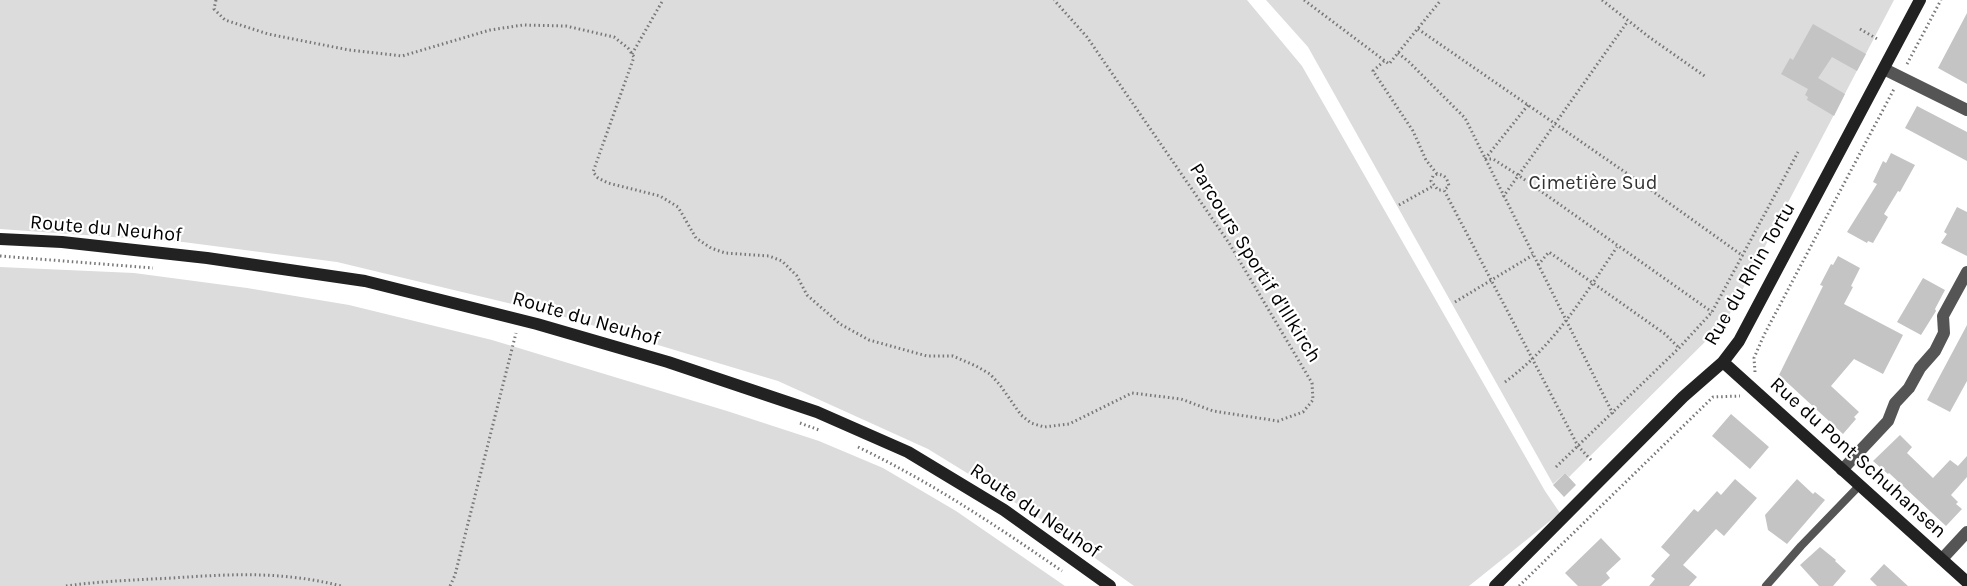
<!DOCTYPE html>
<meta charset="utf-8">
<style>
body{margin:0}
canvas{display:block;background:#fff}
</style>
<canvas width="1967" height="586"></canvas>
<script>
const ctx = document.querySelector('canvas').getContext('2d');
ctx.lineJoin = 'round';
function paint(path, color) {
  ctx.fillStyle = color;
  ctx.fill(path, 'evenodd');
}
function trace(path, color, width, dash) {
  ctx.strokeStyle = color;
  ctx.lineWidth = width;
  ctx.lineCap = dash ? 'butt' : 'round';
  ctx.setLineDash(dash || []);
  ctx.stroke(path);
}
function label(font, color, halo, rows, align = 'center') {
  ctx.font = font + ' Karla,sans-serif';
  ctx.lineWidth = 4.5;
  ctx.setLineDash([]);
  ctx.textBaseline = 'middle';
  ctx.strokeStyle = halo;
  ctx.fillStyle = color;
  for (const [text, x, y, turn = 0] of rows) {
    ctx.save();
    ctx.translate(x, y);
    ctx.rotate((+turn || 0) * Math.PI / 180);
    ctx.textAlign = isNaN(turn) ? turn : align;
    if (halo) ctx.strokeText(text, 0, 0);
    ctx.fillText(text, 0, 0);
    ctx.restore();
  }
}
const green = new Path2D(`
 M 0,0 L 1247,0 L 1302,66 L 1545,491 L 1560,513 L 1469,586 L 1134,586 L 1032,513 L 928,449 L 778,381 L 558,315 L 337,262 L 183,242 L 0,229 Z
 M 1266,0 L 1894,0 L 1726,321 L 1569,477 L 1565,473 L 1553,484 L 1308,47 Z
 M 0,267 L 134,273 L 247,288 L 349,305 L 492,340 L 727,411 L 819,441 L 883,468 L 956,511 L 1065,586 L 0,586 Z`);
const building = new Path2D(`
 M 1967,13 L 1967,84 L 1938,68 Z
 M 1813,24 L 1866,54 L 1857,71 L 1832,57 L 1818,78 L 1845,94 L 1834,116 L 1807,100 L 1808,97 L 1805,95 L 1808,89 L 1781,74 L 1790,58 L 1793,60 Z
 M 1917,106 L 1967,132 L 1967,161 L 1905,128 Z
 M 1891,153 L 1915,165 L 1900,192 L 1898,191 L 1884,214 L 1888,217 L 1873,243 L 1868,241 L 1867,243 L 1847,232 L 1877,184 L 1873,182 L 1883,161 L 1886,163 Z
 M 1957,207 L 1967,212 L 1967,256 L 1941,243 L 1947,234 L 1944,232 Z
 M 1838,256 L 1860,268 L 1851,286 L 1853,287 L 1844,304 L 1903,335 L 1883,374 L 1854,359 L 1831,386 L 1859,412 L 1854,417 L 1856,419 L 1843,434 L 1779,375 L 1823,286 L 1820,285 L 1831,264 L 1833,265 Z
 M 1923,278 L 1945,290 L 1935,309 L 1936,311 L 1921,335 L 1897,322 Z
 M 1967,325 L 1967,381 L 1950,412 L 1927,400 Z
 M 1731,414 L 1769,447 L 1750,469 L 1712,436 Z
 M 1900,435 L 1912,447 L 1907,453 L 1933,478 L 1950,460 L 1958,466 L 1967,456 L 1967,477 L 1951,495 L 1958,502 L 1956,504 L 1962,509 L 1946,526 L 1889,473 L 1888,474 L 1873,461 Z
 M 1565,473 L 1576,485 L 1564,497 L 1553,485 Z
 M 1735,479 L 1757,498 L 1724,536 L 1716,529 L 1683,565 L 1697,577 L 1689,586 L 1649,586 L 1655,579 L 1651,576 L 1670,555 L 1661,547 L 1694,509 L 1698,512 L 1717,491 L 1721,495 Z
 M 1797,479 L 1813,494 L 1815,492 L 1825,500 L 1787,544 L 1768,530 L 1765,515 Z
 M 1601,538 L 1621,559 L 1606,573 L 1610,578 L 1601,586 L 1578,586 L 1565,573 Z
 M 1820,547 L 1836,560 L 1835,561 L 1846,571 L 1833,586 L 1819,586 L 1800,565 Z
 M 1884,564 L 1908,586 L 1877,586 L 1870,579 Z`);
const path = new Path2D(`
 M 216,0 L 214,9 L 225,20 L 268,34 L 349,50 L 402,56 L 490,30 L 523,25 L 566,26 L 614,37 L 628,48 L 634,57 L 593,172 L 598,178 L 608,183 L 660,196 L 678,207 L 696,238 L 711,248 L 725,253 L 769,256 L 782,261 L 797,276 L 807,295 L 840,324 L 869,340 L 927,356 L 953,356 L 976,366 L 990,374 L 1000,385 L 1021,415 L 1031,423 L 1044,427 L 1069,424 L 1132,393 L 1181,399 L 1213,411 L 1278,421 L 1303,412 L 1313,400 L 1312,383 L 1229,243 L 1087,37 L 1054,0
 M 1304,0 L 1389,64 L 1441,0
 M 1602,0 L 1649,37 L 1706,77
 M 1418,29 L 1648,188 L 1743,256
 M 1860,29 L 1879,40
 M 1398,53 L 1409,62 L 1465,118 L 1613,414
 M 632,54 L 663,0
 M 1384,61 L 1373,71 L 1413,131 L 1426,160 L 1437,174 C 1445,175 1447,178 1449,186 L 1444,190 L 1578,446 L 1591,460
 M 1907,64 L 1941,0
 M 1485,159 L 1493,159 L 1518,175 L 1712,312
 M 1485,159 L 1528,105
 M 1437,174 L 1433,176 L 1431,181 L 1438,190 L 1444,190
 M 1503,197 L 1628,21
 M 1399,205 L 1433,186
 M 0,256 L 153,268
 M 1538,265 L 1549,252 L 1665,334 L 1679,348
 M 1455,302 L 1533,255
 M 1755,372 L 1754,358 L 1764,335 L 1894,89
 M 1505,382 C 1554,346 1583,297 1617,247
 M 800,423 L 819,430
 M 858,447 C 931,482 995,525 1062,571
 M 1556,467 L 1679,348 L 1712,312 L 1798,152
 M 66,586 C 101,581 136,580 172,578 C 232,574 282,571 341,586
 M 450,586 L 455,575 L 516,333
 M 1519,586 L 1713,397 L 1740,396`);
const lane = new Path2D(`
 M 1766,586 L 1801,546 L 1859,486`);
const street = new Path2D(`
 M 1884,69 L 1967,110
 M 1842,470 L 1888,421 L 1895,403 L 1909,388 L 1920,368 L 1935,351 L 1944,333 L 1943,316 L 1967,272
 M 1942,559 L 1967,532`);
const secondary = new Path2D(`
 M 0,239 L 62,242 L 207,258 L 365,281 L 537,324 L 668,362 L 817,412 L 908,452 L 1004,510 L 1110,586
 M 1723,362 L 1967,582
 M 1495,586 L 1683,397 L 1723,362 L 1739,341 L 1920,0`);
const parkNames = [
 ["Cimetière Sud",1593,183]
];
const streetNames = [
 ["Route du Neuhof",106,229,5],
 ["Parcours Sportif d'Illkirch",1255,263,58],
 ["Rue du Rhin Tortu",1750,274,-60],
 ["Route du Neuhof",586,319,16],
 ["Rue du Pont Schuhansen",1858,458,42],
 ["Route du Neuhof",1035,511,34]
];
paint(green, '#dcdcdc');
paint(building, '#c4c4c4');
trace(path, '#777', 3, [1.5, 3]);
trace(lane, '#555', 8);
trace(street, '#555', 12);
trace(secondary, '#222', 12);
label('20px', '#333', '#fff', parkNames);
label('20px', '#000', '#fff', streetNames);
</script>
